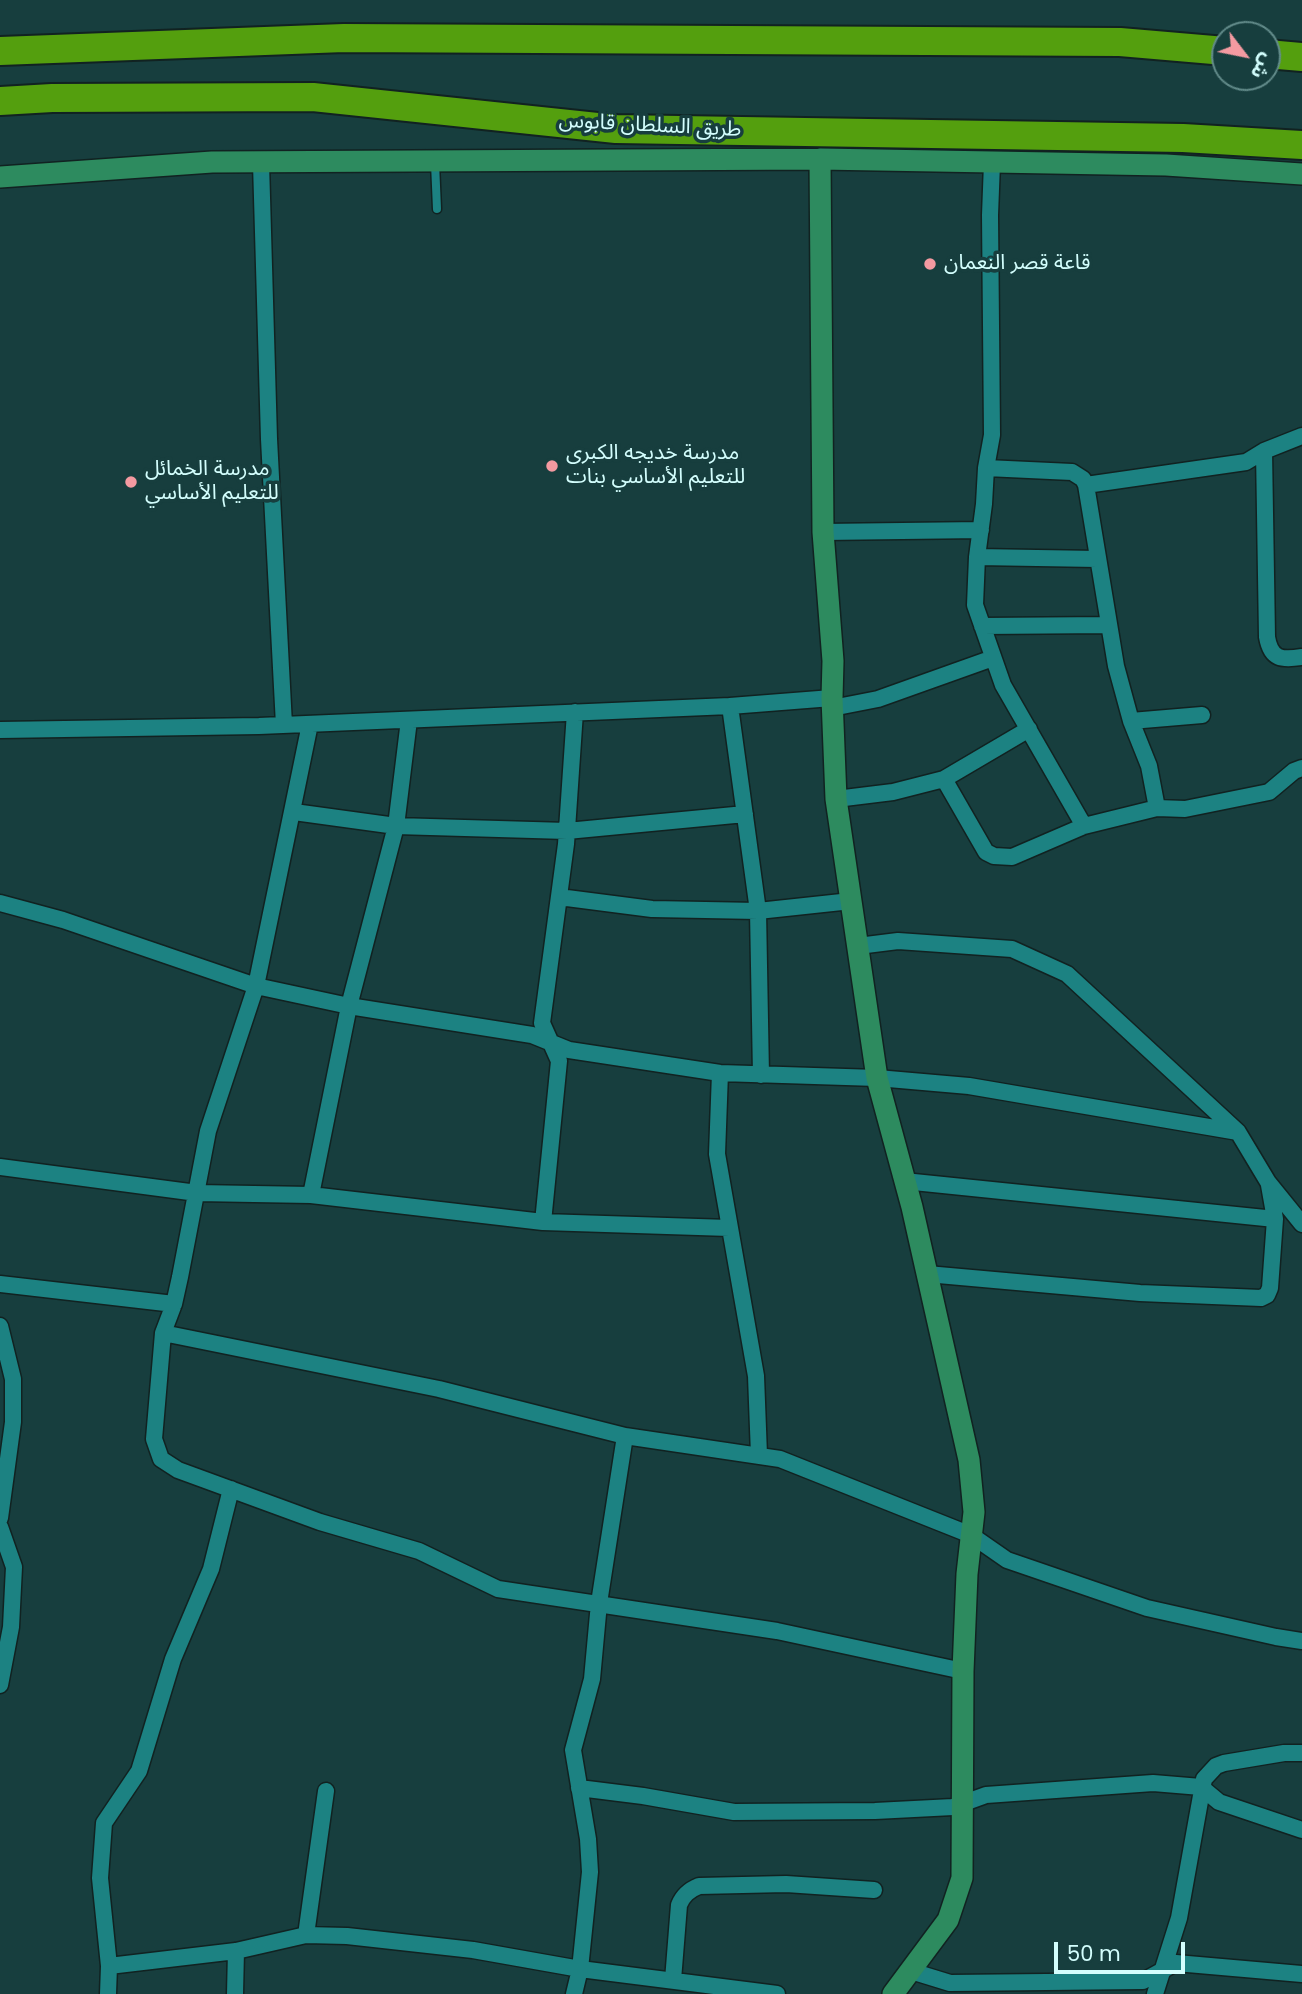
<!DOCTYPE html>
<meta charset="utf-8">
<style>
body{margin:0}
#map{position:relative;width:1302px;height:1994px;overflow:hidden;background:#173e3e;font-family:Poppins,"Noto Sans Arabic",sans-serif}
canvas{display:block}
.north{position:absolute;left:1211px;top:21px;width:70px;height:70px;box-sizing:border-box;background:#173e3e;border:2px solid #628b8a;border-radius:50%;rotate:122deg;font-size:19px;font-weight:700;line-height:28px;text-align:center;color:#d3fefd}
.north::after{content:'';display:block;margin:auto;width:24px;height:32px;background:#f49aa1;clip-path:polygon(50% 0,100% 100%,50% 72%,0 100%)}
.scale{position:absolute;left:1054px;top:1942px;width:131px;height:32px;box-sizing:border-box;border:4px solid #d3fefd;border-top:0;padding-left:9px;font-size:21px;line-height:24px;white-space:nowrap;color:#d3fefd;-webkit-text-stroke:5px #173e3e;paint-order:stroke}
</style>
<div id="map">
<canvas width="1302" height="1994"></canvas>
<div class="north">ش</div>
<div class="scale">50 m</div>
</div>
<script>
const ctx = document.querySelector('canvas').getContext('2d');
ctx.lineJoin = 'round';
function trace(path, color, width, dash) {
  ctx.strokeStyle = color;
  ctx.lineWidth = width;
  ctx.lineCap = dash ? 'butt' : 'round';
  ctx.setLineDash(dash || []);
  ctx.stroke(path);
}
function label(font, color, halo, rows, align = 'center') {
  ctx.font = font + ' Poppins,"Noto Sans Arabic",sans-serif';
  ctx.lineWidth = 7;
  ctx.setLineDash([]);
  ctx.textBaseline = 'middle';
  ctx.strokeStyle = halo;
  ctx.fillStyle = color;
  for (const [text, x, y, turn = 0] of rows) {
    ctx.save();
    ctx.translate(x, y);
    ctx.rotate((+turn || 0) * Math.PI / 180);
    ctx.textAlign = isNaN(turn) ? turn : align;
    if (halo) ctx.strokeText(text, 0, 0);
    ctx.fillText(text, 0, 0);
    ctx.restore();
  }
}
const lane = new Path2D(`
 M 435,163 L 437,209`);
const street = new Path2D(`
 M 261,163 L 269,439 L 284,725
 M 992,163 L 990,215 L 992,435 L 986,468 L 984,504 L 977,557 L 975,605 L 1003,685 L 1084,826
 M 1264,451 L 1267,637 C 1271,660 1282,660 1302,657
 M 986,468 L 1072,472 L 1083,479 L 1086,485 L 1116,666 L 1131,721 L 1149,766 L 1157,808
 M 1086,485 L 1246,462 L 1264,451 L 1302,436
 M 823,532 L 981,530
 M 977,557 L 1097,559
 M 982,626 L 1109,625
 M 730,706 L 758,911 L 761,1075
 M 832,708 L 878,699 L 993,658
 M 1131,721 L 1202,715
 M 310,724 L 256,986 L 208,1131 L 180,1277 L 174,1304 L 163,1333 L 154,1439 L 161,1459 L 178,1470 L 320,1522 L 419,1551 L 498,1589 L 777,1631 L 963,1671
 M 0,730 L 259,726 L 730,706 L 832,698
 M 944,779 L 986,852 L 994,856 L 1012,857 L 1084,826 L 1157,808 L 1185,809 L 1269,792 L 1294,771 L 1302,768
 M 836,799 L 893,792 L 944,779 L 1029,729
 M 294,812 L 396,826 L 567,831 L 745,814
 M 559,897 L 652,909 L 758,911 L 851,901
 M 0,903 L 63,920 L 256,986 L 349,1006 L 532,1035 L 569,1050 L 720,1073 L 877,1078 L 969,1086 L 1238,1132
 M 858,946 L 898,941 L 1012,949 L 1067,974 L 1238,1132 L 1268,1182 L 1302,1224
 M 720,1073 L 717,1154 L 756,1376 L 759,1455
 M 0,1167 L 197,1193 L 311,1195 L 543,1222 L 729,1228
 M 904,1181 L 1275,1219
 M 311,1195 L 349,1006 L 396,826 L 409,720
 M 543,1222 L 559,1061 L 542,1023 L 566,844 L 575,712
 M 927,1274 L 1140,1293 L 1261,1298 L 1267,1295 L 1270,1288 L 1275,1219 L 1269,1185
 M 0,1284 L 174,1304
 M 0,1326 L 13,1379 L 13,1422 L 0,1518
 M 163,1333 L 439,1389 L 625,1436 L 780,1459 L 971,1535 L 1007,1560 L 1147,1608 L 1276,1637 L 1302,1641
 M 0,1527 L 14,1567 L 11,1627 L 0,1685
 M 579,1788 L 643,1796 L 734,1812 L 875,1811 L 953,1807 L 986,1795 L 1153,1783 L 1201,1787 L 1219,1802 L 1302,1830
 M 306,1935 L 326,1791
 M 109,1966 L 236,1951 L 306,1935 L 347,1936 L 473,1950 L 580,1969 L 777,1994
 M 911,1971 L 950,1983 L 1143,1981 L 1176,1963 L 1302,1974
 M 673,1980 L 679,1905 C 683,1895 689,1890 699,1886 L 786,1884 L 874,1890
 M 108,1994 L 109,1966 L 100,1878 L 104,1823 L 139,1771 L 173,1659 L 211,1569 L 231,1489
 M 235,1994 L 236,1951
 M 574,1994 L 580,1969 L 590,1872 L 588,1839 L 573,1750 L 592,1679 L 599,1603 L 625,1436
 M 1155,1994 L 1179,1918 L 1204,1779 L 1216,1766 L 1224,1763 L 1284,1753 L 1302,1753`);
const secondary = new Path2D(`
 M 820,159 L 823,532 L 833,661 L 832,698 L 836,799 L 877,1078 L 912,1207 L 969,1460 L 974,1512 L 967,1574 L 963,1671 L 962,1878 L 948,1920 L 893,1994
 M 0,177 L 212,162 L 820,159 L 1166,165 L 1302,174`);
const highway = new Path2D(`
 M 0,51 L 344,38 L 1120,42 L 1225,51
 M 1267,54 L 1302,57
 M 0,101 L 52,98 L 313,97 L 616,129 L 1183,138 L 1302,145`);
const markers = [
 [930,264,7,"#f49aa1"],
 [552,466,7,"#f49aa1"],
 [131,482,7,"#f49aa1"]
];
const streetNames = [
 ["طريق السلطان قابوس",650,126,3]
];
const poiNames = [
 ["قاعة قصر النعمان",944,264],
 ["مدرسة خديجه الكبرى",566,454],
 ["للتعليم الأساسي بنات",566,478],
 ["مدرسة الخمائل",145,470],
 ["للتعليم الأساسي",145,494]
];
trace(lane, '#112221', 11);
trace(street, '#112221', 19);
trace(secondary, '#112221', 24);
trace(highway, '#112221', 32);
trace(lane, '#1c8282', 8);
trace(street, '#1c8282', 16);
trace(secondary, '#2d8b5f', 21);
trace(highway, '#549f0e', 28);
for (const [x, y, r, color] of markers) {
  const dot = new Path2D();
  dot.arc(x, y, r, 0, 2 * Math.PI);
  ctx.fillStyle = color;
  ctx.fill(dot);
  trace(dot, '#173e3e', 2.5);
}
label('21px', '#d3fefd', '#173e3e', streetNames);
label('21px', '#d3fefd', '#173e3e', poiNames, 'left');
</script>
